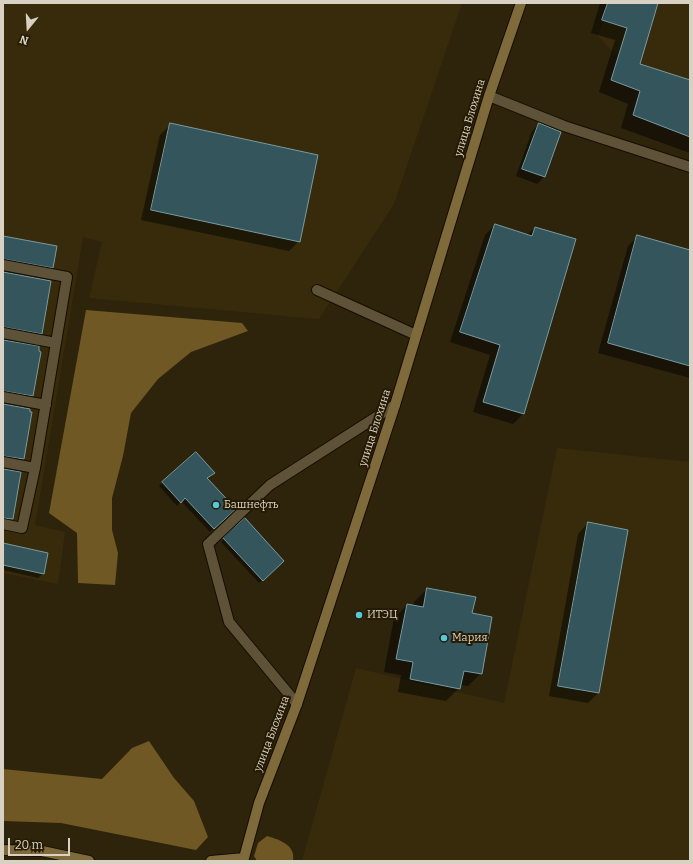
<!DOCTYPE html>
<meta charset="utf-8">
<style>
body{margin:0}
#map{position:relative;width:693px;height:864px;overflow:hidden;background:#2e240c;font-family:Bitter,serif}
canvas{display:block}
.frame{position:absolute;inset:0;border:4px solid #d9d2c4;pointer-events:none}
.north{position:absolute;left:8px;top:8px;width:40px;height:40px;-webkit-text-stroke:3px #251a03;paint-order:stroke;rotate:198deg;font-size:11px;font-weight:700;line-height:16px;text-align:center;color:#d9d2c4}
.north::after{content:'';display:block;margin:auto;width:14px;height:18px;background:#d9d2c4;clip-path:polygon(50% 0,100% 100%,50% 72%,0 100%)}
.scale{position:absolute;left:8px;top:838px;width:62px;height:18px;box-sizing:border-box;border:2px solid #d9d2c4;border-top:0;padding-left:5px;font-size:12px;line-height:14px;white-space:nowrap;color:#d9d2c4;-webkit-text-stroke:3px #251a03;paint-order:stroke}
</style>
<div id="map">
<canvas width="693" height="864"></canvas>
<div class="frame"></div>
<div class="north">N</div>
<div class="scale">20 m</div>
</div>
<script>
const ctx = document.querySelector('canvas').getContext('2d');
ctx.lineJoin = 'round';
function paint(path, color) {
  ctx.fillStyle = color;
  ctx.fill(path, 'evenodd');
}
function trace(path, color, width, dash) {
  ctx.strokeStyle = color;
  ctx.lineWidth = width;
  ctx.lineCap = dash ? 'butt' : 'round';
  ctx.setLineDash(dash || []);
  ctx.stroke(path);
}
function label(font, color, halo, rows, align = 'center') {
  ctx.font = font + ' Bitter,serif';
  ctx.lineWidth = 4;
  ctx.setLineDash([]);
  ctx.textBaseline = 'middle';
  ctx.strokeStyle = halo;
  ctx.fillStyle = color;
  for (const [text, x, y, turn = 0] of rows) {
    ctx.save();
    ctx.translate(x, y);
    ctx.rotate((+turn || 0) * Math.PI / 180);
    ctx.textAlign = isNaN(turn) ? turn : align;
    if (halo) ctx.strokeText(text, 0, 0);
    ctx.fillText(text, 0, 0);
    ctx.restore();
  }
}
const built = new Path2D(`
 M 3,3 L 462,3 L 394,204 L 319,319 L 89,298 L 102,242 L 83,237 L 35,525 L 65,532 L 58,584 L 3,573 Z
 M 608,3 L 690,3 L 690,80 L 618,57 L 598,36 Z
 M 557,448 L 690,462 L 690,861 L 302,861 L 356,668 L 504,703 Z`);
const forest = new Path2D(`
 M 86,310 L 242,323 L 248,331 L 191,352 L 158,379 L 131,413 L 123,456 L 112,498 L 112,530 L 118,553 L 115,585 L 78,583 L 77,533 L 49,513 Z
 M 149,741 L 174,778 L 194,801 L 208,837 L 196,850 L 61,823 L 3,821 L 3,769 L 102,779 L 132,748 Z
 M 267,836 C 280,840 296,845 293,861 L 257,861 L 254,856 L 258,843 Z`);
const shadow = new Path2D(`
 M 600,3 L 657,3 L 638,64 L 690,81 L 690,153 L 621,128 L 628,104 L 599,92 L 615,40 L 591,33 Z
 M 539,124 L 560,133 L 544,177 L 537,184 L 516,176 L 532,131 Z
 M 170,125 L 299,241 L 289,251 L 141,220 L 160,135 Z
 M 495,225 L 527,235 L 535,228 L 575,240 L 523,414 L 513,424 L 473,412 L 490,355 L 450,342 L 485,235 Z
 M 638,236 L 690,251 L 690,378 L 598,353 L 628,246 Z
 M 3,237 L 52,267 L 48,272 L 3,263 Z
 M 3,273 L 41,333 L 37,338 L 3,331 Z
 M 3,341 L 32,395 L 27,400 L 3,395 Z
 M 3,405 L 23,459 L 18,463 L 3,460 Z
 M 214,473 L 206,478 L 234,509 L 210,532 L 181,501 L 177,506 L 159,486 L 163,482 Z
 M 245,519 L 283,561 L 259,583 L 221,542 Z
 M 588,523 L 598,693 L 588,703 L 549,696 L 578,534 Z
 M 3,544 L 43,574 L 38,578 L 3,570 Z
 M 427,589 L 474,598 L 471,614 L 481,673 L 468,686 L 460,685 L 459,688 L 446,701 L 398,692 L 401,675 L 384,672 L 394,618 L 407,605 L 413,606 L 414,602 Z`);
const building = new Path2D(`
 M 608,3 L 658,3 L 640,64 L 690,80 L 690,137 L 633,115 L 640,91 L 611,80 L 627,28 L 602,20 Z
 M 170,123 L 318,155 L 300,242 L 151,210 Z
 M 539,123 L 561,132 L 545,177 L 522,169 Z
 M 495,224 L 532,236 L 535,227 L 576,239 L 524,414 L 483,402 L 500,345 L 460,332 Z
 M 637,235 L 690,250 L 690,366 L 608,343 Z
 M 3,236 L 57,246 L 53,268 L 3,259 Z
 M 3,272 L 51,281 L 42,334 L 3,327 Z
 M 3,340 L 39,346 L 39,351 L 41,352 L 33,396 L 3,391 Z
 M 3,404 L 30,409 L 30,412 L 32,412 L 24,459 L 3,456 Z
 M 196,452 L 215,473 L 207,478 L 236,509 L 214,529 L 185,498 L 181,503 L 162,482 Z
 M 3,469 L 21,472 L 13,519 L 3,518 Z
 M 245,518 L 284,561 L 263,581 L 223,538 Z
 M 588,522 L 628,530 L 599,693 L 558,686 Z
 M 3,543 L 48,553 L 44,574 L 3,565 Z
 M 427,588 L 476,597 L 472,613 L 492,617 L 482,674 L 464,671 L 460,689 L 410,679 L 413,662 L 396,659 L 407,604 L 423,607 Z`);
const lane = new Path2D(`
 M 489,96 L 564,126 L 690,167
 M 3,265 L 67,277 L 35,468
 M 317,290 L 416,335
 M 3,333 L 56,343
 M 3,397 L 46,405
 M 3,462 L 35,468 L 22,528 L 3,524
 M 297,704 L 229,622 L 208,544 L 270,485 L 395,405`);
const secondary = new Path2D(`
 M 3,850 L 42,851 L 89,861
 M 244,858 L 259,803 L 297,704 L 395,405 L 489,96 L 521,3
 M 211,861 L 244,858 L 243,861`);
const markers = [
 [216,505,4,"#54cadc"],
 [359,615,4,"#54cadc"],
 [444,638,4,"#54cadc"]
];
const streetNames = [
 ["улица Блохина",470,118,-73],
 ["улица Блохина",375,428,-72],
 ["улица Блохина",272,734,-69]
];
const poiNames = [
 ["Башнефть",224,505],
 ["ИТЭЦ",367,615],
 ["Мария",452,638]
];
paint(built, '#382b0b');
paint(forest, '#6f5823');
paint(shadow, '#0007');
paint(building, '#33555b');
trace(building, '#779ba1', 1);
trace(lane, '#160d00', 12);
trace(secondary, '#160d00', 12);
trace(lane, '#5e5239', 10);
trace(secondary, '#7e6a3b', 10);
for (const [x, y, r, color] of markers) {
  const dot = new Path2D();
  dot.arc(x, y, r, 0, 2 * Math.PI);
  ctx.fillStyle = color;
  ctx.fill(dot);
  trace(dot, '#251a03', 1.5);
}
label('11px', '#d9d2c4', '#251a03', streetNames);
label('11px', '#d9d2c4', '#251a03', poiNames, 'left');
</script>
